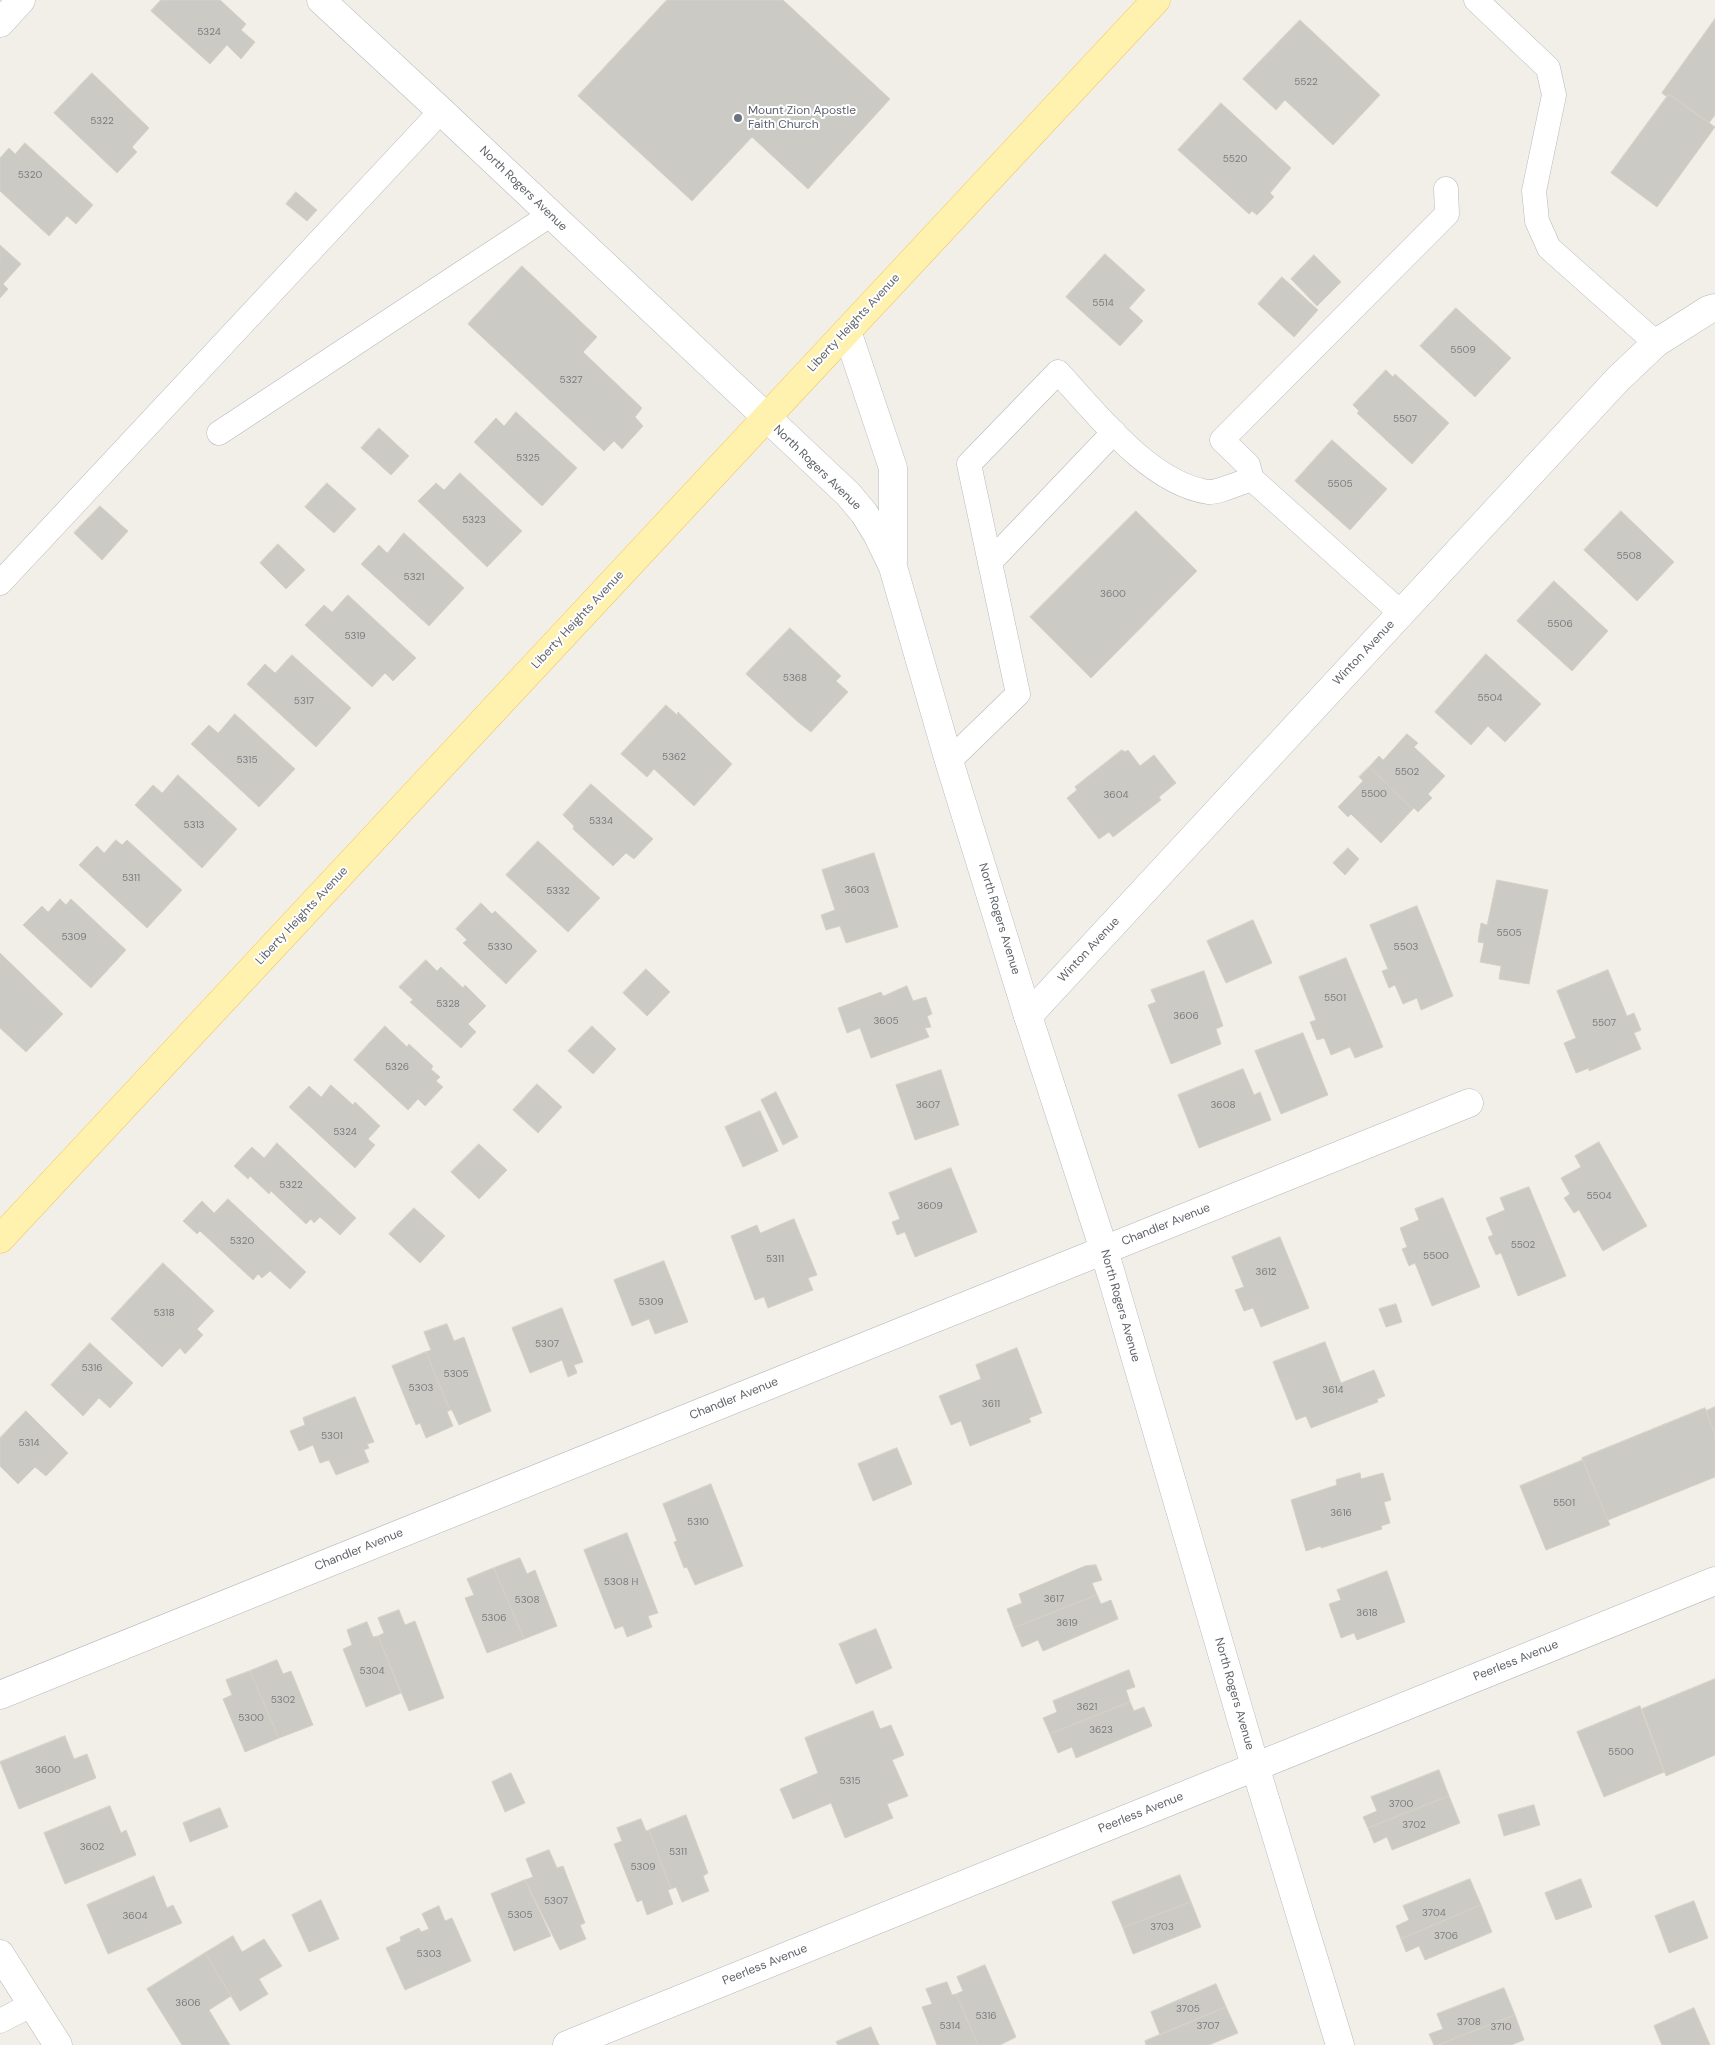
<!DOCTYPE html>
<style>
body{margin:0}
canvas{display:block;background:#f1efe8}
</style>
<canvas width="1715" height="2045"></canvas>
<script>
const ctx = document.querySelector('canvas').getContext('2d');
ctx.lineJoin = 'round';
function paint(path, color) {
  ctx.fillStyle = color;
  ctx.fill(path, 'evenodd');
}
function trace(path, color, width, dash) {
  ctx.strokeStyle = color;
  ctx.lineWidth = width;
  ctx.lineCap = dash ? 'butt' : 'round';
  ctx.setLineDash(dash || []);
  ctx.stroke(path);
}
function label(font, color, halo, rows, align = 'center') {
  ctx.font = font + ' "DM Sans",sans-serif';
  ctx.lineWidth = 4;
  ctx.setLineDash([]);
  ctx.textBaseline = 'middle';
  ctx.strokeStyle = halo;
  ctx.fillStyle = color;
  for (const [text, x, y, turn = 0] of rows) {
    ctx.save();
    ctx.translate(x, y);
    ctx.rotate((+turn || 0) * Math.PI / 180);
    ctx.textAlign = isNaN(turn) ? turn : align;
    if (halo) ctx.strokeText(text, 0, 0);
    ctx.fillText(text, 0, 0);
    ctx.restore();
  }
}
const building = new Path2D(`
 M 161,0 L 220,0 L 246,24 L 241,30 L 255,42 L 241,59 L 227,45 L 210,64 L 151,11 Z
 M 667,0 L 783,0 L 890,99 L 808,189 L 752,137 L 692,201 L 578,96 Z
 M 1715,19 L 1715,115 L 1709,123 L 1669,94 L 1667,97 L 1662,93 Z
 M 1300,20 L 1380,95 L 1333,145 L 1285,100 L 1276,110 L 1243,79 Z
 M 92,73 L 149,128 L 132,147 L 137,152 L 117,173 L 54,113 Z
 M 1669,94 L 1715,127 L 1657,207 L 1611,173 Z
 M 1221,103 L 1291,168 L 1270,193 L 1274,197 L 1257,215 L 1252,211 L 1249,214 L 1178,150 Z
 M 25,143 L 93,205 L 76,224 L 67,216 L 49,236 L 0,191 L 0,158 L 9,148 L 15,154 Z
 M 296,192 L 317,210 L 307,221 L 286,204 Z
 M 0,245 L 21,264 L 3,284 L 8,289 L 0,298 Z
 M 1105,254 L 1145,290 L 1129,308 L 1143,321 L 1120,346 L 1066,297 Z
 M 1314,255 L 1341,282 L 1317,306 L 1291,279 Z
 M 522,266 L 597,337 L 583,352 L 642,408 L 635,417 L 643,426 L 622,449 L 614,441 L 604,451 L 468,324 Z
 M 1282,277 L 1318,310 L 1294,337 L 1258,304 Z
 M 1456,308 L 1511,358 L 1475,397 L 1420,346 Z
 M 1386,370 L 1393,377 L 1395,374 L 1449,423 L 1412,464 L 1357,413 L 1359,411 L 1353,405 Z
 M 516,412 L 577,468 L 542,506 L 474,442 L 496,418 L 504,426 Z
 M 379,428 L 409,456 L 391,475 L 361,448 Z
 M 1332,440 L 1387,489 L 1350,530 L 1295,481 Z
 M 460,473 L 522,531 L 487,567 L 418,501 L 436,483 L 444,490 Z
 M 327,483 L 356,509 L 334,533 L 305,507 Z
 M 100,506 L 128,531 L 102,560 L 74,533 Z
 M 1136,511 L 1197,571 L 1091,678 L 1030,617 Z
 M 1621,511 L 1674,562 L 1637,601 L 1584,550 Z
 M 404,533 L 464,588 L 429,626 L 361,564 L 379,545 L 387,553 Z
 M 278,544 L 305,570 L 286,589 L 260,563 Z
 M 1554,581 L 1608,631 L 1572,671 L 1517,621 Z
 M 348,595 L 416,658 L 393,681 L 385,673 L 372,687 L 305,625 L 324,605 L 332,612 Z
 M 790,628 L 841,676 L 836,681 L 848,692 L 811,732 L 798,722 L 746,674 Z
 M 1486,654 L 1541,704 L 1505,742 L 1488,726 L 1471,745 L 1435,712 Z
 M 292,655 L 351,708 L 316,747 L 247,684 L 265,664 L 275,673 Z
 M 666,705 L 677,715 L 678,712 L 732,764 L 694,806 L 654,769 L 647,777 L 621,754 Z
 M 235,714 L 295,769 L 259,807 L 191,744 L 209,725 L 218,733 Z
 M 1407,734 L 1418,743 L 1414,747 L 1445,776 L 1428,794 L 1432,798 L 1418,812 L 1414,808 L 1413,809 L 1369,767 L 1379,756 L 1383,760 Z
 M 1122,750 L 1125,752 L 1128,750 L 1140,766 L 1154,755 L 1176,783 L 1159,797 L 1161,800 L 1113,837 L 1109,832 L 1099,839 L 1067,798 L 1077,790 L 1075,787 Z
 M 1369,767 L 1413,809 L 1381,843 L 1351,814 L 1348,817 L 1338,807 L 1363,781 L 1359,777 Z
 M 178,775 L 237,829 L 202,868 L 135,805 L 153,785 L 162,793 Z
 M 591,784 L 653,839 L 634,859 L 626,853 L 613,866 L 573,829 L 574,826 L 563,815 Z
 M 116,840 L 122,845 L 127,840 L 182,890 L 147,928 L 79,865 L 97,846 L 104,853 Z
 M 538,841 L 600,898 L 568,932 L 506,875 Z
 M 1348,848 L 1359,859 L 1345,875 L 1333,863 Z
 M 874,853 L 898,927 L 846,943 L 840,926 L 826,930 L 821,915 L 835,910 L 822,870 Z
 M 1497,880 L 1548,890 L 1529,984 L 1499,979 L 1501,966 L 1480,962 L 1484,943 L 1478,942 L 1481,923 L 1487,925 Z
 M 60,899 L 66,905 L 71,899 L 126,950 L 91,988 L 23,925 L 42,906 L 48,912 Z
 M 481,903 L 492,914 L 495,911 L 537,951 L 506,984 L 463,943 L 467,940 L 456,929 Z
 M 1417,906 L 1453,996 L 1421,1010 L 1417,998 L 1403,1004 L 1395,985 L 1389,988 L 1382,971 L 1388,969 L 1370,925 Z
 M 1253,920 L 1272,963 L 1226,983 L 1207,941 Z
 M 0,953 L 63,1014 L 26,1052 L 0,1028 Z
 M 1346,958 L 1383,1047 L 1355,1058 L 1350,1047 L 1331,1055 L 1324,1038 L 1317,1040 L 1310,1022 L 1316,1020 L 1299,977 Z
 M 426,960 L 437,971 L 441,967 L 463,988 L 465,985 L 486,1006 L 468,1024 L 476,1032 L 461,1048 L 410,1002 L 413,1000 L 399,987 Z
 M 646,969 L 670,992 L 647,1016 L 623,993 Z
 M 1608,970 L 1627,1016 L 1634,1013 L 1641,1030 L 1634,1033 L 1641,1049 L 1589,1071 L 1589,1068 L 1576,1073 L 1564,1043 L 1576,1038 L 1557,991 Z
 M 1204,971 L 1223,1026 L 1216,1029 L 1221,1044 L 1171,1064 L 1148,1005 L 1156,1002 L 1151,990 Z
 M 907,986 L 913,1001 L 926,997 L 932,1014 L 927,1016 L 931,1027 L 925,1028 L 929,1037 L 871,1058 L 860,1028 L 847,1033 L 838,1008 L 881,992 L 883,996 Z
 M 385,1026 L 407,1047 L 409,1044 L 433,1066 L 431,1069 L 440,1077 L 436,1081 L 443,1087 L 425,1106 L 418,1099 L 408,1110 L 354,1060 Z
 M 592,1026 L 616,1049 L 593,1074 L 568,1051 Z
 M 1303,1033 L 1328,1095 L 1281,1114 L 1255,1051 Z
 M 1243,1069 L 1254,1095 L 1260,1092 L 1271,1120 L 1199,1148 L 1178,1095 Z
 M 941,1070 L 959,1125 L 915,1140 L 896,1085 Z
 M 537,1084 L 562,1107 L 538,1133 L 513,1110 Z
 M 331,1085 L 353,1105 L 355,1102 L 380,1126 L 368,1139 L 375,1145 L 355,1168 L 289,1107 L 309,1086 L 321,1097 Z
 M 776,1092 L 798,1137 L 783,1145 L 761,1100 Z
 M 760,1111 L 778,1151 L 743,1167 L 725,1127 Z
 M 1599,1142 L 1647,1226 L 1603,1251 L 1579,1210 L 1574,1213 L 1564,1198 L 1570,1194 L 1561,1178 L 1581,1167 L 1575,1156 Z
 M 277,1143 L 356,1218 L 340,1235 L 320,1217 L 314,1223 L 311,1219 L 306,1224 L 271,1191 L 269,1194 L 250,1176 L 248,1179 L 234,1166 L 252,1147 L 264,1158 Z
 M 479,1144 L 507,1170 L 479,1199 L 451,1172 Z
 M 951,1168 L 977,1232 L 915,1257 L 905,1232 L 897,1235 L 892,1222 L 900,1219 L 889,1193 Z
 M 1529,1187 L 1566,1276 L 1518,1296 L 1501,1253 L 1496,1255 L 1488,1237 L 1493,1235 L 1486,1218 L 1505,1210 L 1500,1198 Z
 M 1443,1198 L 1480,1287 L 1432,1306 L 1415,1263 L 1409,1266 L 1402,1249 L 1407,1247 L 1400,1228 L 1419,1220 L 1415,1209 Z
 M 228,1199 L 306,1272 L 290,1289 L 270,1271 L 262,1278 L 258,1274 L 253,1280 L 200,1231 L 197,1234 L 183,1221 L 202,1201 L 214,1213 Z
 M 414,1208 L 445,1236 L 420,1263 L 389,1234 Z
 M 794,1219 L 817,1275 L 808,1278 L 813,1290 L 768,1308 L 764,1297 L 755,1300 L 731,1236 L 757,1225 L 760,1233 Z
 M 1280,1237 L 1309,1308 L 1261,1327 L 1253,1308 L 1244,1311 L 1235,1290 L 1244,1287 L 1232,1257 Z
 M 664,1261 L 688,1322 L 655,1334 L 649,1319 L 632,1326 L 614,1280 Z
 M 163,1263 L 214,1311 L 197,1329 L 203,1335 L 185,1354 L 180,1348 L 162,1367 L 111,1319 Z
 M 1396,1304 L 1402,1322 L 1386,1327 L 1379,1309 Z
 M 562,1308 L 583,1362 L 574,1365 L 577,1373 L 568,1377 L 562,1360 L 530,1373 L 512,1328 Z
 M 447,1324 L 454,1341 L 464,1337 L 491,1411 L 459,1425 L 452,1410 L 450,1410 L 426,1352 L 431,1350 L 424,1332 Z
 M 1325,1342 L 1341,1383 L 1374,1370 L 1385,1396 L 1377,1399 L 1378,1402 L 1311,1428 L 1306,1416 L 1296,1420 L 1273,1362 Z
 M 90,1343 L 133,1383 L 110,1408 L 99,1398 L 83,1416 L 51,1385 Z
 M 1017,1348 L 1042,1413 L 1029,1418 L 1031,1422 L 970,1446 L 961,1421 L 951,1425 L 939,1396 L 981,1379 L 976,1365 Z
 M 426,1352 L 450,1410 L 447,1412 L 453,1426 L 426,1438 L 420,1423 L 416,1425 L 392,1366 Z
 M 355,1397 L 374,1442 L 367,1444 L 369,1448 L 364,1450 L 369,1462 L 336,1475 L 329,1460 L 320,1463 L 313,1445 L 299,1451 L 290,1431 L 305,1425 L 303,1418 Z
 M 1715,1407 L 1715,1434 L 1706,1411 Z
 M 1705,1408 L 1715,1434 L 1715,1477 L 1608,1520 L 1582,1458 Z
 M 26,1411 L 68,1453 L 46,1476 L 35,1467 L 18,1484 L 0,1466 L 0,1438 Z
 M 897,1448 L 912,1484 L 873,1501 L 858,1464 Z
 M 1583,1460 L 1610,1525 L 1546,1550 L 1520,1486 Z
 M 1360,1473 L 1361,1479 L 1383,1473 L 1391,1500 L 1384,1502 L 1390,1523 L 1381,1526 L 1382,1529 L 1321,1548 L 1321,1546 L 1306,1551 L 1291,1500 L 1337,1485 L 1336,1480 Z
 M 711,1484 L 743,1566 L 695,1585 L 687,1567 L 684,1568 L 674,1542 L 677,1541 L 663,1504 Z
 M 627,1533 L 658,1613 L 648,1616 L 652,1627 L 627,1637 L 623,1626 L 615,1629 L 584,1550 Z
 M 520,1558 L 527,1574 L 535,1570 L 557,1626 L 524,1639 L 494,1568 Z
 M 1096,1565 L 1102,1580 L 1092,1583 L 1097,1595 L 1014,1628 L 1007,1609 L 1022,1603 L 1019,1594 L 1085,1566 Z
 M 494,1568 L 524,1639 L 487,1653 L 465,1598 L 474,1595 L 467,1579 Z
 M 1387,1571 L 1405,1622 L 1357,1640 L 1354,1633 L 1341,1638 L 1329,1604 L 1341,1600 L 1337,1590 Z
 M 1097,1595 L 1101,1604 L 1111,1600 L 1118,1619 L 1043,1651 L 1038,1640 L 1022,1647 L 1014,1628 Z
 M 399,1610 L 405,1625 L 415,1621 L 444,1698 L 409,1711 L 378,1636 L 384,1633 L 378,1618 Z
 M 367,1622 L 373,1637 L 378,1636 L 401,1693 L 366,1707 L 343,1649 L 352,1645 L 347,1630 Z
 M 876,1629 L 892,1668 L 856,1684 L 839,1644 Z
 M 277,1660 L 283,1674 L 291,1671 L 313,1725 L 279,1738 L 250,1671 Z
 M 1129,1670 L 1135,1687 L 1126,1690 L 1130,1702 L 1050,1734 L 1043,1718 L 1057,1712 L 1053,1701 Z
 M 250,1671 L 279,1738 L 245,1752 L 223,1699 L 232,1695 L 226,1680 Z
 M 1715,1679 L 1715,1755 L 1666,1776 L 1642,1709 Z
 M 1130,1702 L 1134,1711 L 1144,1707 L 1152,1726 L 1076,1758 L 1072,1747 L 1058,1753 L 1050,1734 Z
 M 1640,1706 L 1664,1772 L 1604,1797 L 1577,1732 Z
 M 873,1711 L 880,1729 L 891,1725 L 904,1755 L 892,1760 L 908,1796 L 887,1804 L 893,1818 L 845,1838 L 831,1803 L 793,1819 L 780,1789 L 818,1773 L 805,1738 Z
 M 65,1736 L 74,1759 L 87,1754 L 96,1778 L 19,1809 L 0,1762 Z
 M 1439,1770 L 1449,1796 L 1368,1828 L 1363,1817 L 1377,1811 L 1371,1797 Z
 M 511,1773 L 525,1803 L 505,1812 L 492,1782 Z
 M 1449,1796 L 1460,1823 L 1392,1850 L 1387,1837 L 1374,1843 L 1368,1828 Z
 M 1534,1805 L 1540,1825 L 1504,1836 L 1498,1815 Z
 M 110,1806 L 121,1833 L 126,1830 L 136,1855 L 65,1884 L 44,1833 Z
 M 220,1808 L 228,1827 L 190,1842 L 183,1823 Z
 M 686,1815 L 708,1873 L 703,1876 L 709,1891 L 682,1902 L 676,1887 L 671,1889 L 649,1830 Z
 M 641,1819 L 646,1831 L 649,1830 L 671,1889 L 668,1890 L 673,1904 L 647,1915 L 642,1900 L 637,1902 L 614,1844 L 622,1841 L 617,1828 Z
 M 549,1850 L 557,1868 L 563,1866 L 585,1923 L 580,1925 L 586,1939 L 560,1950 L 525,1880 L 533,1877 L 526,1859 Z
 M 1180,1875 L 1191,1902 L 1123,1928 L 1112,1902 Z
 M 154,1876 L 167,1908 L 173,1905 L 182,1923 L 108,1954 L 87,1905 Z
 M 1470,1879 L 1481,1905 L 1401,1939 L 1396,1926 L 1409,1920 L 1403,1906 Z
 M 1581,1879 L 1592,1907 L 1556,1920 L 1545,1893 Z
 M 525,1880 L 551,1936 L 514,1951 L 491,1894 Z
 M 321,1900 L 339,1939 L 309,1952 L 292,1915 Z
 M 1694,1901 L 1708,1938 L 1669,1953 L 1655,1916 Z
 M 1191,1902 L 1201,1927 L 1133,1954 L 1123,1928 Z
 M 1481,1905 L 1492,1932 L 1425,1960 L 1419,1946 L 1406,1952 L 1401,1939 Z
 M 439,1906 L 445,1921 L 452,1918 L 471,1961 L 405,1990 L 386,1948 L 401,1941 L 400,1937 L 419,1928 L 421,1932 L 429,1929 L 422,1914 Z
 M 233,1936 L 242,1952 L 264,1939 L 282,1966 L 259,1979 L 268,1994 L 240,2011 L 205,1953 Z
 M 205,1953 L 231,1996 L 209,2010 L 230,2045 L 182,2045 L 147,1989 Z
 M 985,1965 L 1016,2037 L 1000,2045 L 978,2045 L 956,1994 L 963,1991 L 957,1977 Z
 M 947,1982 L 952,1995 L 956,1994 L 978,2045 L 937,2045 L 922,2007 L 932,2004 L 926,1989 Z
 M 1216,1984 L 1226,2007 L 1160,2035 L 1151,2012 Z
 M 1504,1988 L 1515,2015 L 1438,2045 L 1434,2045 L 1429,2034 L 1443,2029 L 1437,2014 Z
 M 1226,2007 L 1238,2033 L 1209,2045 L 1146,2045 L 1145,2041 Z
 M 1694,2008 L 1710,2045 L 1662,2045 L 1654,2026 Z
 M 1515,2015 L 1524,2040 L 1511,2045 L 1438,2045 Z
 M 871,2027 L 879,2045 L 838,2045 L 836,2042 Z`);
const lane = new Path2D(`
 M 1476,0 L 1548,68 L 1554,95 L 1534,191 L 1537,221 L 1549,248 L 1656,343
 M 219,433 L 550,215
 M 1252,479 L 1248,465 L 1222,440 L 1447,214 L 1446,189
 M 990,562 L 1114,432
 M 0,583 L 441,111
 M 949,761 L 1018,694 L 969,464 L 1058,372 C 1097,414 1149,483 1208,492 C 1217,493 1242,482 1252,479 L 1401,613
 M 0,2021 L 33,2004`);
const street = new Path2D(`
 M 0,23 L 21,0
 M 1028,1016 L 1618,379 L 1656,343 L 1708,310 L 1715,308
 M 0,1695 L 1469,1103
 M 0,1954 L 58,2045
 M 567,2045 L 1715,1581`);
const secondary = new Path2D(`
 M 321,0 L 441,111 L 848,494 L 864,513 L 877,534 L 893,567 L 949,761 L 1028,1016 L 1104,1250 L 1255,1766 L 1340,2045
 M 847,331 L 893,468 L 893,561`);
const primary = new Path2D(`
 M 0,1239 L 1156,0`);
const markers = [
 [738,118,5,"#6b7280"]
];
const numberNames = [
 ["5324",209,32],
 ["5522",1306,82],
 ["5322",102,121],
 ["5520",1235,159],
 ["5320",30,175],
 ["5514",1103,303],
 ["5509",1463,350],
 ["5327",571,380],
 ["5507",1405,419],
 ["5325",528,458],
 ["5505",1340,484],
 ["5323",474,520],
 ["5508",1629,556],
 ["5321",414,577],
 ["3600",1113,594],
 ["5506",1560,624],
 ["5319",355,636],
 ["5368",795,678],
 ["5504",1490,698],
 ["5317",304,701],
 ["5362",674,757],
 ["5315",247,760],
 ["5502",1407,772],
 ["5500",1374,794],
 ["3604",1116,795],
 ["5334",601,821],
 ["5313",194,825],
 ["5311",131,878],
 ["3603",857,890],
 ["5332",558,891],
 ["5505",1509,933],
 ["5309",74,937],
 ["5330",500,947],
 ["5503",1406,947],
 ["5501",1335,998],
 ["5328",448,1004],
 ["3606",1186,1016],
 ["3605",886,1021],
 ["5507",1604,1023],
 ["5326",397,1067],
 ["3607",928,1105],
 ["3608",1223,1105],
 ["5324",345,1132],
 ["5322",291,1185],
 ["5504",1599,1196],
 ["3609",930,1206],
 ["5320",242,1241],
 ["5502",1523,1245],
 ["5500",1436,1256],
 ["5311",775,1259],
 ["3612",1266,1272],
 ["5309",651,1302],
 ["5318",164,1313],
 ["5307",547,1344],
 ["5316",92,1368],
 ["5305",456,1374],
 ["5303",421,1388],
 ["3614",1333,1390],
 ["3611",991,1404],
 ["5301",332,1436],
 ["5314",29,1443],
 ["5501",1564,1503],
 ["3616",1341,1513],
 ["5310",698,1522],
 ["5308 H",621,1582],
 ["3617",1054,1599],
 ["5308",527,1600],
 ["3618",1367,1613],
 ["5306",494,1618],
 ["3619",1067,1623],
 ["5304",372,1671],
 ["5302",283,1700],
 ["3621",1087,1707],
 ["5300",251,1718],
 ["3623",1101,1730],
 ["5500",1621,1752],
 ["3600",48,1770],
 ["5315",850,1781],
 ["3700",1401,1804],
 ["3702",1414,1825],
 ["3602",92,1847],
 ["5311",678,1852],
 ["5309",643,1867],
 ["5307",556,1901],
 ["3704",1434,1913],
 ["5305",520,1915],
 ["3604",135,1916],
 ["3703",1162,1927],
 ["3706",1446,1936],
 ["5303",429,1954],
 ["3606",188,2003],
 ["3705",1188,2009],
 ["5316",986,2016],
 ["3708",1469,2022],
 ["5314",950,2026],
 ["3707",1208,2026],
 ["3710",1501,2027]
];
const worshipNames = [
 ["Mount Zion Apostle",748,111],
 ["Faith Church",748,125]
];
const streetNames = [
 ["North Rogers Avenue",523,189,44],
 ["Liberty Heights Avenue",854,323,-47],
 ["North Rogers Avenue",817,468,44],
 ["Liberty Heights Avenue",578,620,-47],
 ["Winton Avenue",1364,653,-47],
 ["Liberty Heights Avenue",302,916,-47],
 ["North Rogers Avenue",999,919,73],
 ["Winton Avenue",1089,950,-47],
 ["Chandler Avenue",1166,1225,-22],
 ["North Rogers Avenue",1120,1306,74],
 ["Chandler Avenue",734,1399,-22],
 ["Chandler Avenue",359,1550,-22],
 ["Peerless Avenue",1516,1661,-22],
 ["North Rogers Avenue",1234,1694,74],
 ["Peerless Avenue",1141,1813,-22],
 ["Peerless Avenue",765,1965,-22]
];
paint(building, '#cccac5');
trace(building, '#d6d1c6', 1);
trace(lane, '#b5b8bc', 25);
trace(street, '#b5b8bc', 29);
trace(secondary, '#b6babf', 29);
trace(primary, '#f2c960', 29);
trace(lane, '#fff', 24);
trace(street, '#fff', 28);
trace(secondary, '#fff', 28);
trace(primary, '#fff2af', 28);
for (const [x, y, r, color] of markers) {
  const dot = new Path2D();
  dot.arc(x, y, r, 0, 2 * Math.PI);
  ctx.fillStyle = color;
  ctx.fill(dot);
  trace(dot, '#fff', 2);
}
label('10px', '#7a7d7f', null, numberNames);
label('12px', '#5b616d', '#fff', worshipNames, 'left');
label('12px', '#5f6368', '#fff', streetNames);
</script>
